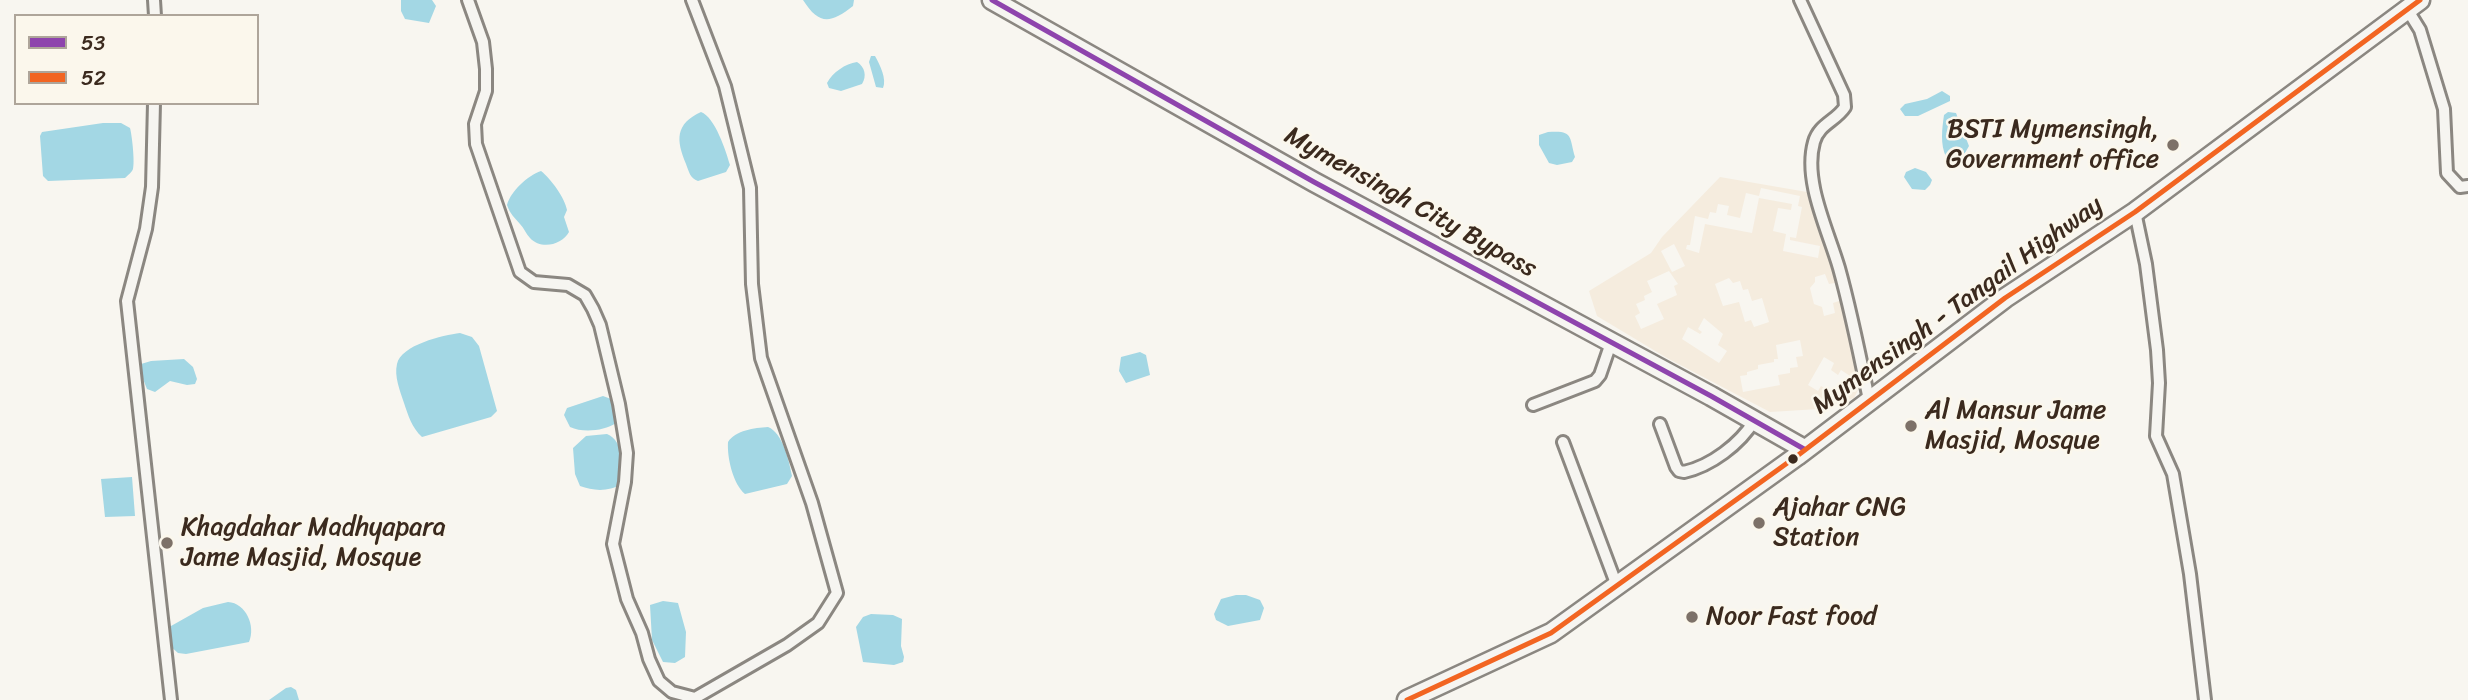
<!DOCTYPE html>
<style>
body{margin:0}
#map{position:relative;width:2468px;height:700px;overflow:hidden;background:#f8f6f0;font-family:Sriracha,sans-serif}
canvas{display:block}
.legend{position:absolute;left:14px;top:14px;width:245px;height:91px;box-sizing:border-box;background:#fbf7ec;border:2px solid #aea59a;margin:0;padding:9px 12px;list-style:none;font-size:21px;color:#3b2a1e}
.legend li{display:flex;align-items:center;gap:14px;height:35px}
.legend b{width:35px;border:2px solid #aea59a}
</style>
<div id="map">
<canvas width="2468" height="700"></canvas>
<ul class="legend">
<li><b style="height:9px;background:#8e44ad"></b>53</li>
<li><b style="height:9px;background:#f26522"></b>52</li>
</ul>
</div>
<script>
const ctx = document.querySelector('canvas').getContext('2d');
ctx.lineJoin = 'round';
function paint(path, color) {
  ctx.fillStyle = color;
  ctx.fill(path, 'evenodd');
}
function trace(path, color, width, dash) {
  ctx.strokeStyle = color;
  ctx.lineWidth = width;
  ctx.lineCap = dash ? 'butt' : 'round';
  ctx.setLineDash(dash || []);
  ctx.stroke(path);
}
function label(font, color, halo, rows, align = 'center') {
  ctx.font = font + ' Sriracha,sans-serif';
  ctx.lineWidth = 5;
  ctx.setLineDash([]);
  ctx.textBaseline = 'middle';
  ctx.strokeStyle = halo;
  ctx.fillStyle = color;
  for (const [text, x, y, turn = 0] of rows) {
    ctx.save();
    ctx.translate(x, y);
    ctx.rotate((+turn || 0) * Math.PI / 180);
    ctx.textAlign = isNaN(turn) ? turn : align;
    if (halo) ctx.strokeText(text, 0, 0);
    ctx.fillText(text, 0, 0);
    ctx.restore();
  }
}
const built = new Path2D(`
 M 1720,177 L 1807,192 L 1823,235 L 1845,311 L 1859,388 L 1854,398 L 1819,409 L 1770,412 L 1667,358 L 1597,316 L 1589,291 L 1651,253 L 1662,237 ZM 1761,188 L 1800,196 L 1798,206 L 1802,207 L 1796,238 L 1790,237 L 1790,240 L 1820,246 L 1818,258 L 1783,251 L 1786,234 L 1773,231 L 1778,208 L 1791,210 L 1792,204 L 1759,198 L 1752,233 L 1705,224 L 1699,253 L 1686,249 L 1687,245 L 1690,245 L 1695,216 L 1708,219 L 1710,212 L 1716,213 L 1718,204 L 1729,206 L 1727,215 L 1740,218 L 1746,193 L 1759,196 ZM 1674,244 L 1685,266 L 1672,272 L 1661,251 ZM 1669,271 L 1678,284 L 1674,286 L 1677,295 L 1657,304 L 1664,319 L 1641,329 L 1635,316 L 1640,313 L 1636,304 L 1645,300 L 1644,296 L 1652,292 L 1647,281 ZM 1825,274 L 1829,284 L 1835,283 L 1840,295 L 1839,301 L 1833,303 L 1835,313 L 1824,316 L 1822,307 L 1814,304 L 1810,288 L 1815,282 L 1815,277 ZM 1729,278 L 1733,283 L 1740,281 L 1743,290 L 1748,289 L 1752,301 L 1762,298 L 1769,322 L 1754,327 L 1751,320 L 1745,322 L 1739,302 L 1723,306 L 1715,284 ZM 1704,318 L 1723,334 L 1718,345 L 1727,351 L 1719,363 L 1682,339 L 1688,327 L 1700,334 L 1702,332 L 1698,329 ZM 1800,340 L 1803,356 L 1796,357 L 1798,367 L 1790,368 L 1790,373 L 1778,375 L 1780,385 L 1743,392 L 1740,376 L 1747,375 L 1747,372 L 1758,369 L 1758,365 L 1774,362 L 1774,359 L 1778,359 L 1776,345 ZM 1824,357 L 1834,363 L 1831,370 L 1838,375 L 1841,370 L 1850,376 L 1838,396 L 1821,386 L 1818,391 L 1808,385 Z`);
const water = new Path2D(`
 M 401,0 L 432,0 L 436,6 L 429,23 L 405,19 L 401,11 Z
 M 803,0 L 854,0 L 853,6 C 830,24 819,25 803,0 Z
 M 871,56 L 875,56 C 880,65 887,79 883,88 L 876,87 L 869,62 Z
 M 857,62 C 865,67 867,76 862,84 L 841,91 L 829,88 L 827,83 C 833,72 845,64 857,62 Z
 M 1942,91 L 1950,96 L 1950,101 L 1918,116 L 1905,116 L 1900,109 L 1905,104 L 1927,99 Z
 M 701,112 C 715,117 726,151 730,165 L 726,172 L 698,181 C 690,178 689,172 686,164 C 676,140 675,124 701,112 Z
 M 1948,112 L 1956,113 L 1969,146 L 1962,158 L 1955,161 L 1946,157 C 1940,144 1942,129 1944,115 Z
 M 103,123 L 121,123 L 130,128 C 132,135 135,162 133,169 C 132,172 127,176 125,178 L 48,181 L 43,176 L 40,136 L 42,132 Z
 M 1548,132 C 1574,130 1569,137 1575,157 L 1572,162 L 1557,165 L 1549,163 L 1539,145 L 1539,135 Z
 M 1915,168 L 1926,172 L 1932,180 L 1930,185 L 1925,190 L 1912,189 L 1904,177 L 1906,172 Z
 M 541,171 C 551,179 565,198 567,210 L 564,217 L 569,232 C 562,245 541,250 530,238 C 526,234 524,228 520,224 C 514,217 510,214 507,205 C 511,191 527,176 541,171 Z
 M 460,333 L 472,337 L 479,346 L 497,411 L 491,417 L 422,437 C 412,428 408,415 404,403 C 400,391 394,376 397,364 C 401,345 443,335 460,333 Z
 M 1140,352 L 1146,355 L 1150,375 L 1126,383 L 1119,371 L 1121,357 Z
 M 184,359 L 193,367 L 197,379 L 195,384 L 187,385 L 170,381 L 155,392 L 147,389 L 139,369 L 141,364 L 151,361 Z
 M 603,396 L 611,399 L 615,407 L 616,423 C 604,431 583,433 570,427 L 564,415 L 567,408 Z
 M 768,427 C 783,433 789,461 792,476 L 787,484 L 745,494 C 733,484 727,458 728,442 C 736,430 754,428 768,427 Z
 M 607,434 C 624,441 624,468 621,484 C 609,492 593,491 580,486 L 575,474 L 573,448 L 586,436 Z
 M 132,477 L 135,516 L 105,517 L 101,479 Z
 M 1236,595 L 1246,595 L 1260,600 L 1264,608 L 1260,620 L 1228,626 L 1216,620 L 1214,614 L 1221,599 Z
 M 663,601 L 678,603 L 686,632 L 685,657 L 675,663 L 663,662 L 652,640 L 650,605 Z
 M 228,602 C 246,603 256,626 249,642 L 186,654 L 178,653 L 169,645 L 169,631 L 171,626 L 203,608 Z
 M 871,614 L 893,615 L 902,619 L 901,646 L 904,657 L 903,662 L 894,665 L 863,662 L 856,627 L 863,617 Z
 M 291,687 L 296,690 L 299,700 L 269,700 L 286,688 Z`);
const minor = new Path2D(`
 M 154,0 L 155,16
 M 468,0 L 483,42 L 486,69 L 486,91 L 475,124 L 476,144 L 520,272 L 534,282 L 568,285 L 585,295 L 593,309 L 600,325 L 619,404 L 627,453 L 625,482 L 613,544 L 627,599 L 642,633 L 649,659 L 659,681 L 672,692 L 695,698
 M 692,0 L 725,86 L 750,188 L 752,284 L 761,358 L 812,503 L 837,593 L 818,623 L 787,645 L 695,698 L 694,700
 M 1800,0 L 1844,95 L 1845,107 C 1836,121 1819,124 1814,142 C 1803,181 1828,230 1839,268 C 1851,311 1860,356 1869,400
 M 2407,9 L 2420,30 L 2444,109 L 2447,173 L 2460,187 L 2468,186
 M 154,103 L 152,187 L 146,229 L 127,301 L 171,700
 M 2135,212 L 2146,264 L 2157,350 L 2159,383 L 2156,436 L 2173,474 L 2190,574 L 2205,700
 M 1533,405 L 1595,381 L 1600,375 L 1611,343
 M 1660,424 L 1676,467 L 1679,471 L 1684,472 C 1711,466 1740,444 1754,421
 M 1563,442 L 1617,586`);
const trunk = new Path2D(`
 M 992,0 L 1314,182 L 1711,396 L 1804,449
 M 1407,700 L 1551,633 L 1797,456 L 2005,298 L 2135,212 L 2420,0`);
const bus1 = new Path2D(`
 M 992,0 L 1314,182 L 1711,396 L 1804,449`);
const bus2 = new Path2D(`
 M 1407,700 L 1551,633 L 1797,456 L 2005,298 L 2135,212 L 2420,0`);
const markers = [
 [2173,145,7,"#7d7168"],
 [1911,426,7,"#7d7168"],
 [1793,459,6,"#3b2a1e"],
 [1759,523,7,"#7d7168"],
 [167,543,7,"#7d7168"],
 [1692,617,7,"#7d7168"]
];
const poiNames = [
 ["BSTI Mymensingh,",2159,130,"right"],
 ["Government office",2159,160,"right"],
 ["Al Mansur Jame",1925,411],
 ["Masjid, Mosque",1925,441],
 ["Ajahar CNG",1773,508],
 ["Station",1773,538],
 ["Khagdahar Madhyapara",181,528],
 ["Jame Masjid, Mosque",181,558],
 ["Noor Fast food",1706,617]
];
const streetNames = [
 ["Mymensingh City Bypass",1410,203,29],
 ["Mymensingh - Tangail Highway",1958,306,-36]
];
paint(built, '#f5ecde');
paint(water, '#a3d7e4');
trace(minor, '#8b8781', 16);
trace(trunk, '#8b8781', 23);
trace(minor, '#f6f5f1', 10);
trace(trunk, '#f6f5f1', 18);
trace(bus1, '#8e44ad', 5);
trace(bus2, '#f26522', 5);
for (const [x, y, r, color] of markers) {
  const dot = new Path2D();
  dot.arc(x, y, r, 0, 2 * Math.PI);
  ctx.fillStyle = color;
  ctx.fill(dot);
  trace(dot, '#fbf7ec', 2.5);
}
label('26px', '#3b2a1e', '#fbf7ec', poiNames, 'left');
label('26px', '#3b2a1e', '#fbf7ec', streetNames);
</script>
